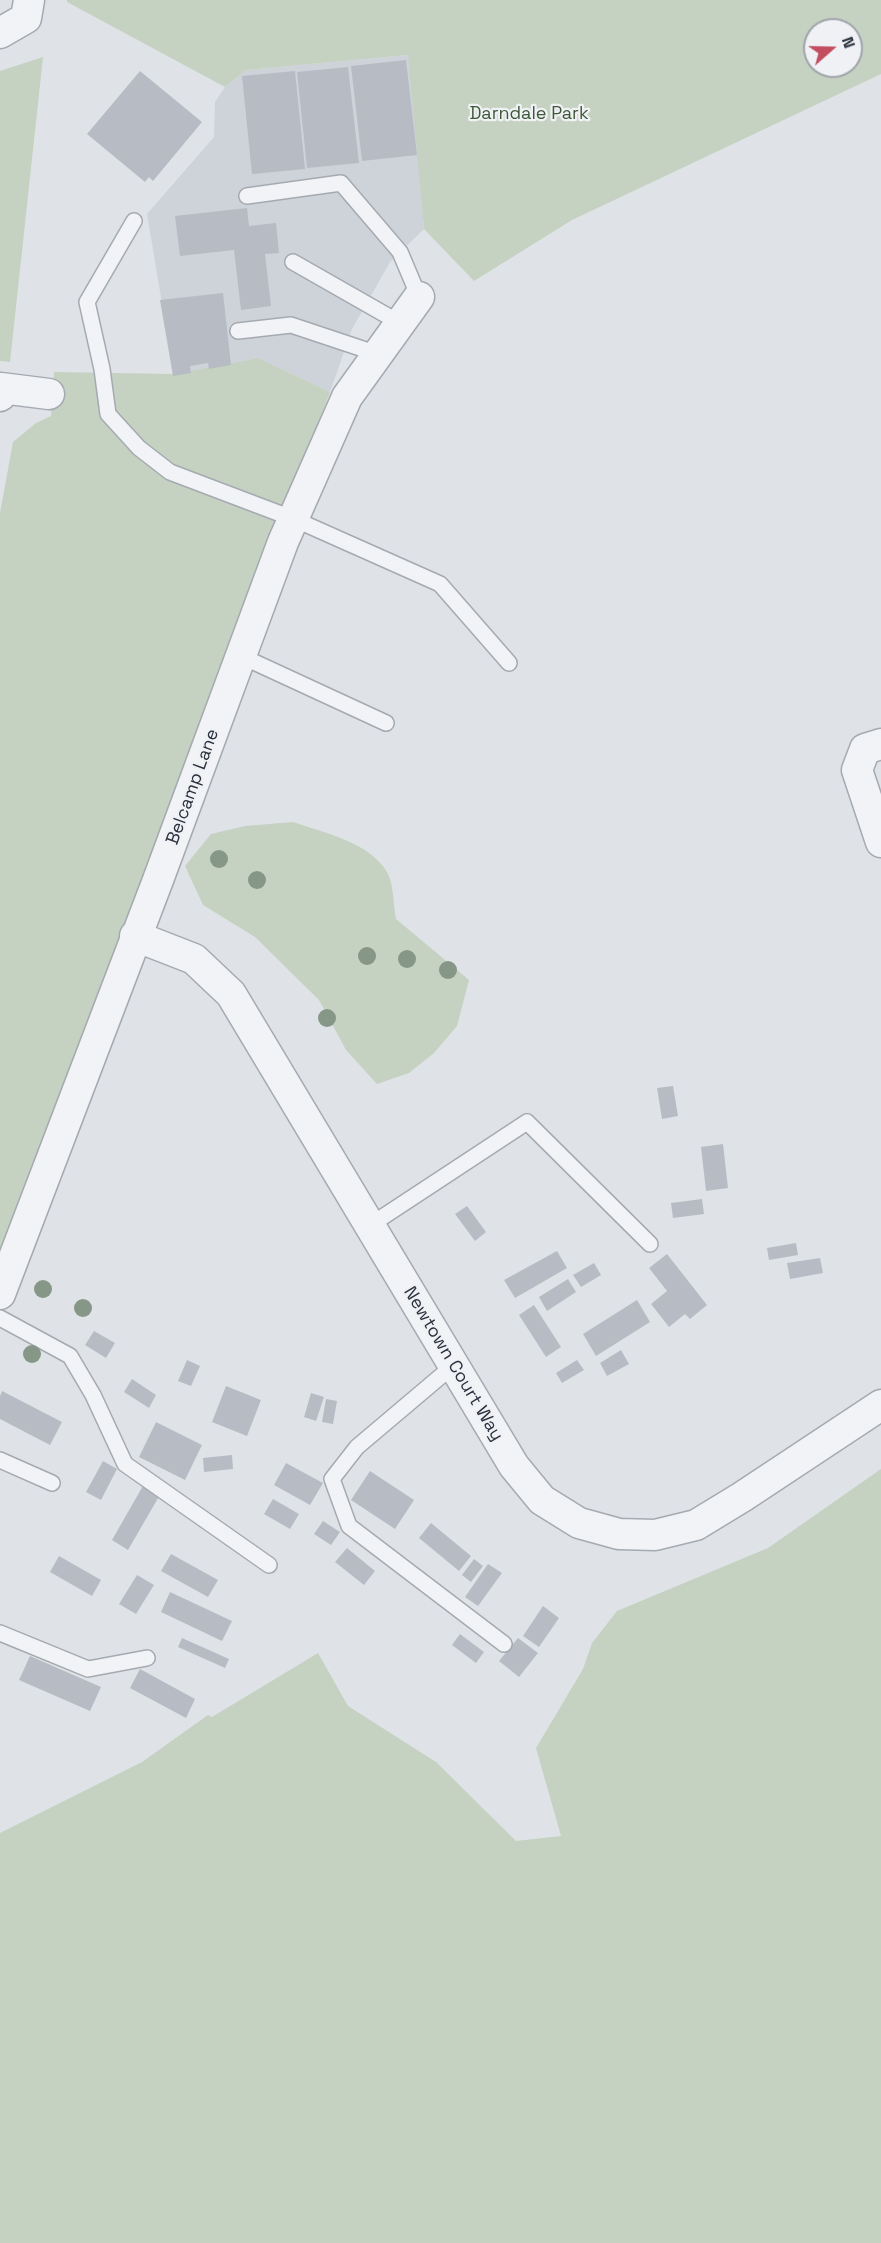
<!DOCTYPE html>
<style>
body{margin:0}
#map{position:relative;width:881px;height:2243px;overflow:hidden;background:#dfe3e7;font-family:"Space Grotesk",sans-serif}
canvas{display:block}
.north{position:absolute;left:803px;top:18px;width:60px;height:60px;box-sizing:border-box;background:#eff1f5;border:2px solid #a0a4ab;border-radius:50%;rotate:70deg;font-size:16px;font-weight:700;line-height:24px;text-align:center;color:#2a313d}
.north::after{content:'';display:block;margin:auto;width:21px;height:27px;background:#c34e60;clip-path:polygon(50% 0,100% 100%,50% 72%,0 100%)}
</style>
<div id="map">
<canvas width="881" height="2243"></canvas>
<div class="north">N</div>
</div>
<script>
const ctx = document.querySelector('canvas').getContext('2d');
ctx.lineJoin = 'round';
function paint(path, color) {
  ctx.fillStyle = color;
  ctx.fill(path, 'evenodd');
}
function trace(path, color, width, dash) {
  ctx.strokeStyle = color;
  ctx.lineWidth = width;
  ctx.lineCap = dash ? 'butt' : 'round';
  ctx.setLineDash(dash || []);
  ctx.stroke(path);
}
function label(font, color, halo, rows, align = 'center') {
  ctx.font = font + ' "Space Grotesk",sans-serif';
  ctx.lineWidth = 4.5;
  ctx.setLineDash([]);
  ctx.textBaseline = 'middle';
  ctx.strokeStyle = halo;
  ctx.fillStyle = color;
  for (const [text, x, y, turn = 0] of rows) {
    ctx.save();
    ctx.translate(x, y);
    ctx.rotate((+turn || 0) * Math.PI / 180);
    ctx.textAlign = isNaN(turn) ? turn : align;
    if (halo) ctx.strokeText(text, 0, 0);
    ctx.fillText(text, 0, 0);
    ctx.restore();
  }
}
const built = new Path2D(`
 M 409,55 L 424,229 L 390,262 L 352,329 L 330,392 L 258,358 L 174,374 L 147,214 L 214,137 L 215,102 L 225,87 L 246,70 Z`);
const green = new Path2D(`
 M 67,0 L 881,0 L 881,74 L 572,220 L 474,281 L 424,229 L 408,55 L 246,70 L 225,87 L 67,2 ZM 815,30 L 851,30 L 851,66 L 815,66 Z
 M 43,57 L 10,362 L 0,361 L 0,71 Z
 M 258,358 L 330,392 L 0,1255 L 0,513 L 13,442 L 36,423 L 51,416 L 54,372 L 174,374 Z
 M 293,822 C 325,833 369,842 387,872 C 394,884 393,905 396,919 L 469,980 L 457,1026 L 434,1053 L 409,1073 L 377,1084 L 346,1050 L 319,1000 L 255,937 L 203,905 L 185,866 L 211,834 L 245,826 Z
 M 881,1469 L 881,2243 L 0,2243 L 0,1833 L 142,1762 L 208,1715 L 212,1717 L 318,1653 L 348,1706 L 436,1762 L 516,1841 L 561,1836 L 536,1748 L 583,1669 L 592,1643 L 617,1611 L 768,1548 Z`);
const building = new Path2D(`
 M 406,60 L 417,155 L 362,161 L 351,66 Z
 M 348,67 L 359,163 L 307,168 L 297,72 Z
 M 140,71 L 202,122 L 153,181 L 149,177 L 145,182 L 87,134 Z
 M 295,71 L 305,169 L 252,174 L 242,76 Z
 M 247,208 L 249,226 L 276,223 L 279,253 L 265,254 L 271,306 L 241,310 L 234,250 L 180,256 L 175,216 Z
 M 223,293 L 231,365 L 209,369 L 208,363 L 190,366 L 191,373 L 173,376 L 160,300 Z
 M 673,1086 L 678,1116 L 662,1119 L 657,1088 Z
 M 723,1144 L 728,1188 L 706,1191 L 701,1147 Z
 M 702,1199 L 704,1214 L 673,1218 L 671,1203 Z
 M 467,1206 L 486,1232 L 475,1241 L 455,1214 Z
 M 796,1243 L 798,1255 L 769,1260 L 767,1248 Z
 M 557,1251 L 567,1268 L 515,1298 L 504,1280 Z
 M 667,1254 L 707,1305 L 690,1319 L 685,1314 L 669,1327 L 651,1304 L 667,1291 L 649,1268 Z
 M 820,1258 L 823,1273 L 790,1279 L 787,1263 Z
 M 594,1263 L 601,1275 L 581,1287 L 573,1275 Z
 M 568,1279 L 576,1292 L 547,1311 L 539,1297 Z
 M 637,1300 L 650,1322 L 596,1356 L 583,1334 Z
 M 534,1305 L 561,1347 L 546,1357 L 519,1315 Z
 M 94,1331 L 115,1343 L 106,1358 L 85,1345 Z
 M 621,1350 L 629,1364 L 607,1376 L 600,1363 Z
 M 187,1360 L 200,1366 L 191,1386 L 178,1381 Z
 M 577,1360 L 584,1370 L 562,1383 L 556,1373 Z
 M 132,1379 L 156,1395 L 149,1408 L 124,1392 Z
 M 226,1386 L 261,1400 L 247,1436 L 212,1422 Z
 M 2,1391 L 62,1422 L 50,1445 L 0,1419 L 0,1396 Z
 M 311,1393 L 324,1397 L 316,1421 L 304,1417 Z
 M 326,1399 L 337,1401 L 333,1424 L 322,1422 Z
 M 156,1422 L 202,1445 L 185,1480 L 139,1457 Z
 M 232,1455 L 233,1469 L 204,1472 L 203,1458 Z
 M 103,1461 L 117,1469 L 101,1500 L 86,1492 Z
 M 286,1463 L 323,1483 L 310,1505 L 274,1485 Z
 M 370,1471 L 414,1500 L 395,1529 L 351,1500 Z
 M 144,1484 L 161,1493 L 128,1550 L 112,1540 Z
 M 273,1499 L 299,1514 L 290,1529 L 264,1514 Z
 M 323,1521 L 340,1532 L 331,1545 L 314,1534 Z
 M 431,1523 L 471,1556 L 459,1571 L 419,1538 Z
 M 347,1548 L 375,1571 L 364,1585 L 335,1562 Z
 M 171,1554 L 218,1580 L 208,1597 L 161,1571 Z
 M 59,1556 L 101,1580 L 92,1596 L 50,1572 Z
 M 474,1559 L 483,1566 L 471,1582 L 462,1575 Z
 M 488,1564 L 502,1573 L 478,1606 L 465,1597 Z
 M 137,1575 L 154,1585 L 136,1614 L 119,1604 Z
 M 170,1592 L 232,1621 L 222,1641 L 161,1612 Z
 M 543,1606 L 559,1618 L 539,1647 L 523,1636 Z
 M 460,1634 L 484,1652 L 476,1663 L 452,1645 Z
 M 182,1638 L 229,1659 L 225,1668 L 178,1647 Z
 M 518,1638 L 538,1653 L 519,1677 L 499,1661 Z
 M 30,1656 L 101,1687 L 90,1711 L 19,1680 Z
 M 140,1669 L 195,1699 L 186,1718 L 130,1688 Z`);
const lane = new Path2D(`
 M 247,196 L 341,183 L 400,252 L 419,297
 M 134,221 L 87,302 L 102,369 L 108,414 L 139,448 L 170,472 L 294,519 L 440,584 L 509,663
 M 293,262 L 400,323
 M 238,331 L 291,325 L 378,354
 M 241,656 L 386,723
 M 369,1226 L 527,1122 L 650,1244
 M 0,1318 L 70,1356 L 93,1395 L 125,1464 L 269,1565
 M 454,1365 L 357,1447 L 332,1479 L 349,1526 L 504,1644
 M 0,1460 L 52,1483
 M 0,1633 L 88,1669 L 147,1658`);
const street = new Path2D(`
 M 0,33 L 26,18 L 29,0
 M 0,396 L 1,388 L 49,394
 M 881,744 L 865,749 L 857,770 L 881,842
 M 135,936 L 194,959 L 231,994 L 514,1466 L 542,1500 L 579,1523 L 619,1534 L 655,1535 L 696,1525 L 742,1497 L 881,1405
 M 0,1294 L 158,880 L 283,542 L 347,397 L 419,297`);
const trees = [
 [219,859],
 [257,880],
 [367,956],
 [407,959],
 [448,970],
 [327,1018],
 [43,1289],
 [83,1308],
 [32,1354]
];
const parkNames = [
 ["Darndale Park",529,114]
];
const streetNames = [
 ["Belcamp Lane",193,787,-70],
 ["Newtown Court Way",453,1364,59]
];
paint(built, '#ced2d9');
paint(green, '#c5d1c1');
paint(building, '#b7bcc4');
trace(lane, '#a5aab1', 18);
trace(street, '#a5aab1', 33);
trace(lane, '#f2f3f6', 15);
trace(street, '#f2f3f6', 30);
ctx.fillStyle = '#869787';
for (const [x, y] of trees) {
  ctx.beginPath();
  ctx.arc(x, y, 9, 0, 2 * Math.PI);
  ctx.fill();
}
label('18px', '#3e5838', '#eff1f5', parkNames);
label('18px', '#2a313d', '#eff1f5', streetNames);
</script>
